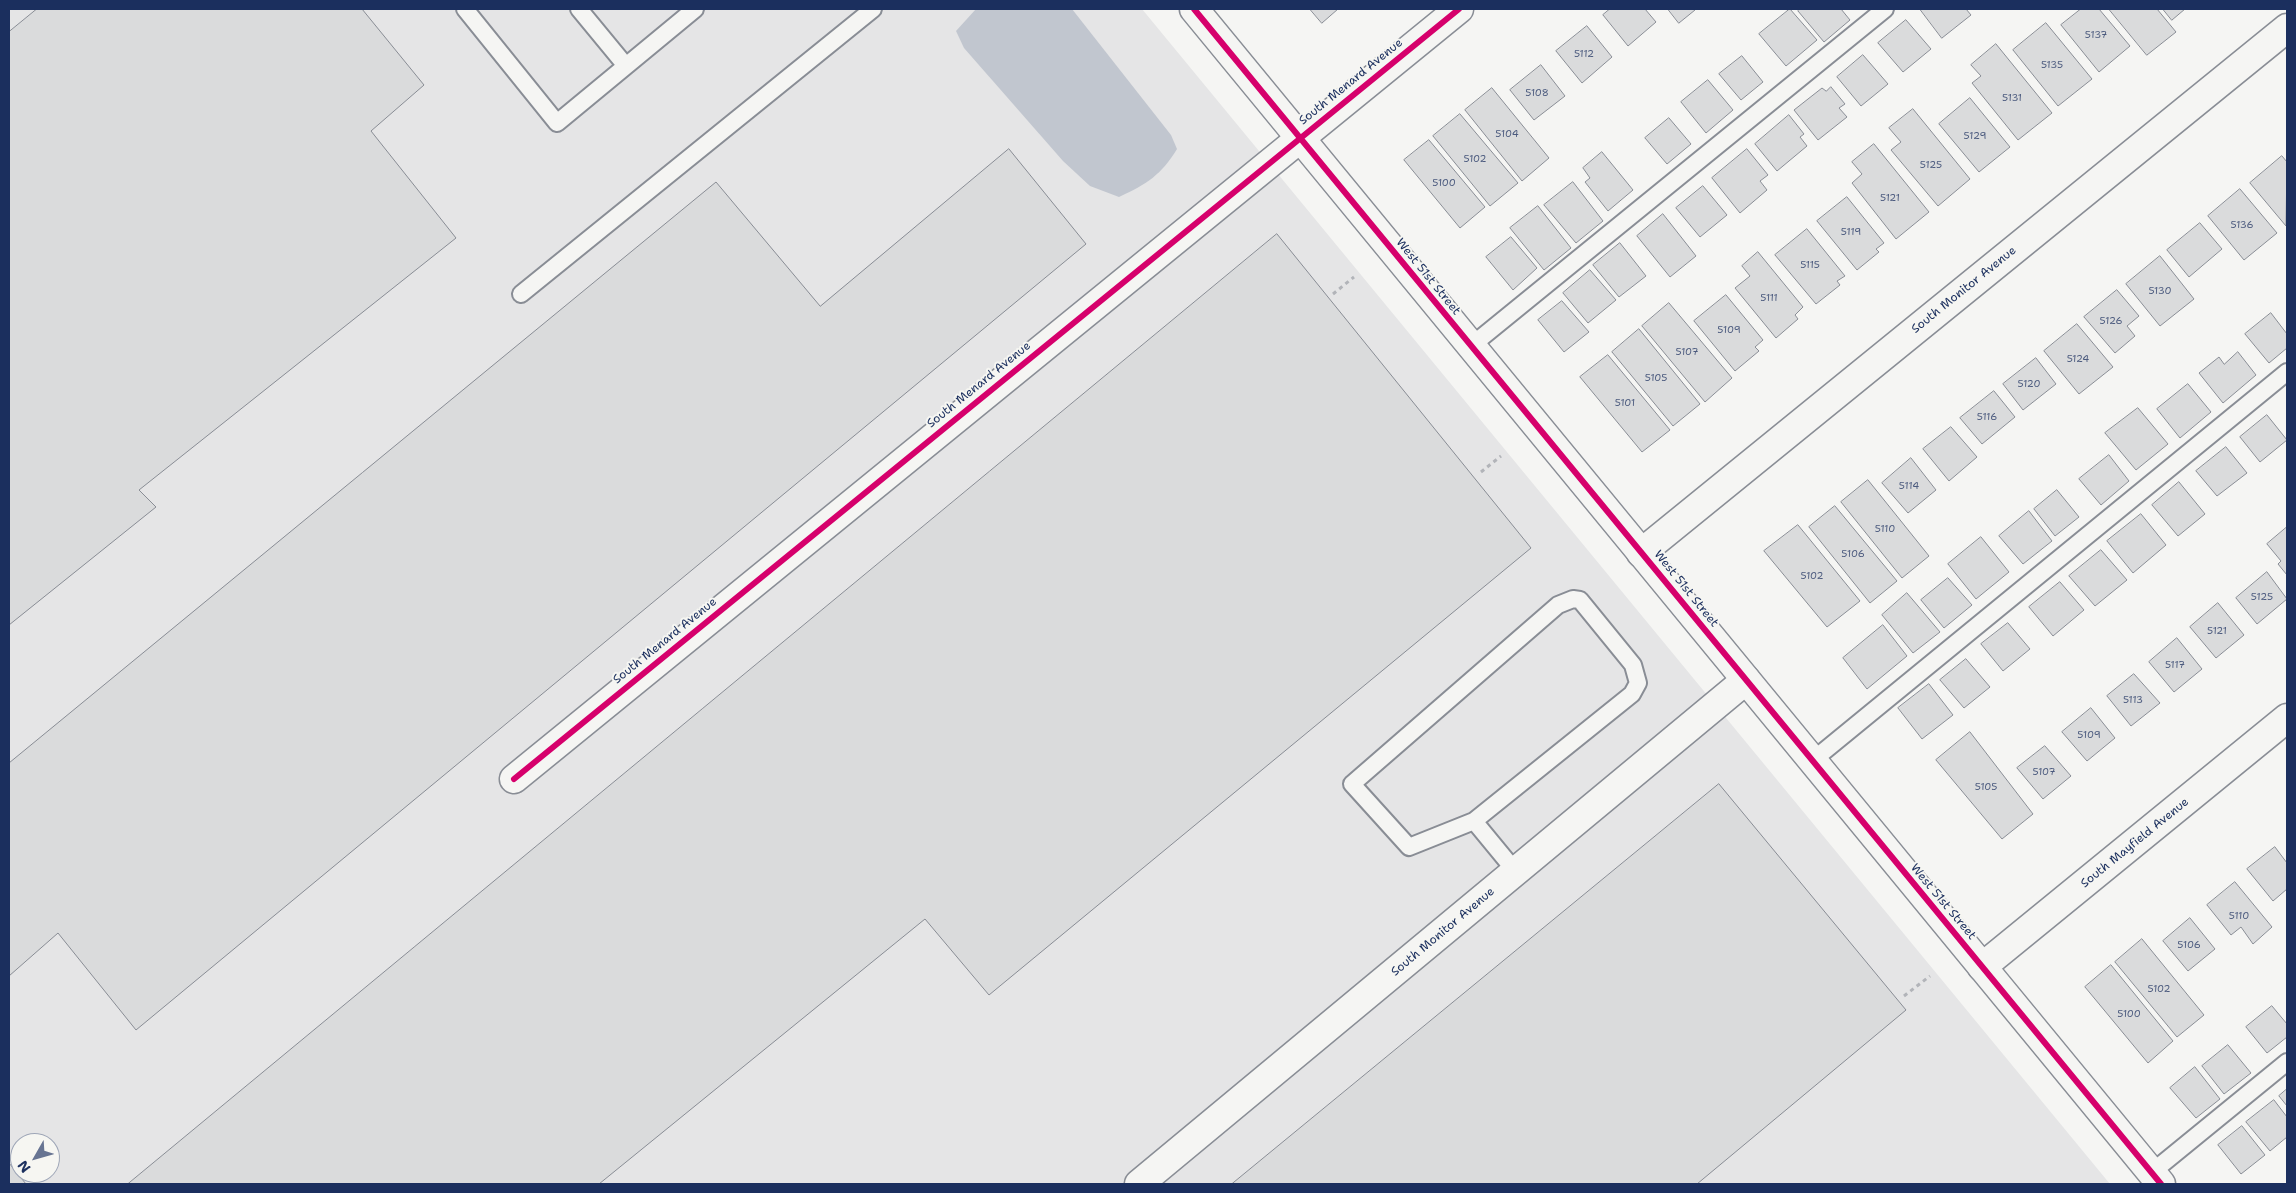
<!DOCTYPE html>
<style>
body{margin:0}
#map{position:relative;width:2296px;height:1193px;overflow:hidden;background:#f5f5f3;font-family:"Shantell Sans",sans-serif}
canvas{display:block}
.frame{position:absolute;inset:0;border:10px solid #1b2f5e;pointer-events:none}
.north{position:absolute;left:10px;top:1133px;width:50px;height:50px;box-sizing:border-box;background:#f6f6f2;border:1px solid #9ea6b7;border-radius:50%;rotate:232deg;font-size:14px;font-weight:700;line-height:20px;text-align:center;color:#1b2f5e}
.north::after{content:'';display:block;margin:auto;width:18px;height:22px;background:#677492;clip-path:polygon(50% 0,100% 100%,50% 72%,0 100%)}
</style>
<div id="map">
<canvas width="2296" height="1193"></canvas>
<div class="frame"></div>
<div class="north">N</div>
</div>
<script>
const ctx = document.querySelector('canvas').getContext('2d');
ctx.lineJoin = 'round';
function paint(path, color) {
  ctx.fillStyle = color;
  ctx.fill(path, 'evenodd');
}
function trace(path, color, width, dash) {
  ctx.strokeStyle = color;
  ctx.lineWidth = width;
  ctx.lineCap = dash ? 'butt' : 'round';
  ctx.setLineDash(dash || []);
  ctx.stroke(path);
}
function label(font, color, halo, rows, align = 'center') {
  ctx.font = font + ' "Shantell Sans",sans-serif';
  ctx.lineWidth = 4;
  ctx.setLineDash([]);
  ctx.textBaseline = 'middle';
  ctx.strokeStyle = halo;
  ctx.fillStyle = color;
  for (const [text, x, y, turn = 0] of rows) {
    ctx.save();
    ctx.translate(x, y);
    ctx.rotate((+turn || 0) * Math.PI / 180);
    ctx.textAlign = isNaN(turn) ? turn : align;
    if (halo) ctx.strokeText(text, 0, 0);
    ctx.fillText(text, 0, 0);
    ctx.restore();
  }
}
const built = new Path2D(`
 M 9,9 L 1142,9 L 2110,1184 L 9,1184 ZM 20,1143 L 50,1143 L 50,1173 L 20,1173 Z`);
const water = new Path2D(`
 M 976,9 L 1072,9 L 1171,135 L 1177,149 C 1161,175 1147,184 1119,197 L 1090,186 L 1063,161 L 964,48 L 956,31 Z`);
const building = new Path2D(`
 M 37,9 L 362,9 L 424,85 L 371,131 L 456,238 L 139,490 L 156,507 L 9,625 L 9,32 Z
 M 1310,9 L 1338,9 L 1322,23 Z
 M 1610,9 L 1645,9 L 1656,22 L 1628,46 L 1603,15 Z
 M 1668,9 L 1695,9 L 1695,10 L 1679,23 Z
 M 1790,9 L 1817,40 L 1786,66 L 1759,34 Z
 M 1800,9 L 1841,9 L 1850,20 L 1824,42 L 1798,11 Z
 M 1920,9 L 1966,9 L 1971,15 L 1942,38 Z
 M 2081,9 L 2099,9 L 2130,46 L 2099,72 L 2061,25 Z
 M 2109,9 L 2157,9 L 2176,32 L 2147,55 Z
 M 2163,9 L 2185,9 L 2172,20 Z
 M 1906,20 L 1931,49 L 1903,72 L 1878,43 Z
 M 2046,23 L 2092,79 L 2058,106 L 2013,50 Z
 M 1587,26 L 1612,57 L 1582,83 L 1556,51 Z
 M 1996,44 L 2052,113 L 2018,140 L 1972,83 L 1981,76 L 1971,65 Z
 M 1863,55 L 1888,84 L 1861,106 L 1837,77 Z
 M 1742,56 L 1763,82 L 1741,100 L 1719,74 Z
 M 1541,65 L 1565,96 L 1534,120 L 1510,90 Z
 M 1708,80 L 1733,110 L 1706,133 L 1681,102 Z
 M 1831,87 L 1845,104 L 1839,108 L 1847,117 L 1818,140 L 1794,110 L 1822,88 L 1826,91 Z
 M 1492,88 L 1549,158 L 1522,181 L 1465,110 Z
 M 1970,98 L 2010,147 L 1979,172 L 1939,124 Z
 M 1913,109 L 1970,179 L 1938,206 L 1891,150 L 1901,142 L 1889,128 Z
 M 1460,114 L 1518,183 L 1490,206 L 1433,136 Z
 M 1789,115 L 1804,134 L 1800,137 L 1807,146 L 1777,171 L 1755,144 Z
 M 1669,118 L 1691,144 L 1667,164 L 1645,138 Z
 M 1429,140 L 1485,207 L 1460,228 L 1404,160 Z
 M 1874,144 L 1929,212 L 1896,239 L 1852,183 L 1862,174 L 1852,162 Z
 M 1009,149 L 1086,244 L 136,1030 L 58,933 L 9,976 L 9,763 L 716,182 L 820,306 Z
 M 1747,149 L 1768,175 L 1760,181 L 1767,190 L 1740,213 L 1712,178 Z
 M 1602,152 L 1633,190 L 1608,211 L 1585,182 L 1590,178 L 1583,168 Z
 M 2282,156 L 2287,162 L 2286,226 L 2250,183 Z
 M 1573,182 L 1603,221 L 1576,243 L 1544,205 Z
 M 1703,186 L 1727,215 L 1700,237 L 1676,208 Z
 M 2240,189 L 2277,233 L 2244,260 L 2208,216 Z
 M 1847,197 L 1884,243 L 1876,249 L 1879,252 L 1857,270 L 1817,221 Z
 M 1538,206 L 1571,248 L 1544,270 L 1510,228 Z
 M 1663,214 L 1696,256 L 1670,277 L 1637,236 Z
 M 2200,223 L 2222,249 L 2189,277 L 2167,250 Z
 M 1807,229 L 1845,276 L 1837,281 L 1840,285 L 1816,304 L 1775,255 Z
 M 1277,234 L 1531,548 L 989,995 L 925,919 L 599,1184 L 128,1184 Z
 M 1511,237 L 1537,268 L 1513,290 L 1486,257 Z
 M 1620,243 L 1646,276 L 1619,297 L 1593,265 Z
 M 1758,252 L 1803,307 L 1795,315 L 1798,319 L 1776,338 L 1735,288 L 1750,276 L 1742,266 Z
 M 2160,256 L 2194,299 L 2160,326 L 2126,284 Z
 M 1590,270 L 1616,300 L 1588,323 L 1563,293 Z
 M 2117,290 L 2139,316 L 2127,326 L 2135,336 L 2115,353 L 2084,317 Z
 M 1726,295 L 1763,340 L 1755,347 L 1759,351 L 1735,371 L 1694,321 Z
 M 1562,301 L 1589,332 L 1564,352 L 1538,320 Z
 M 1669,303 L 1732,378 L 1705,402 L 1642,326 Z
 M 2271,313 L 2287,334 L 2287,348 L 2269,363 L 2245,334 Z
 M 2077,324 L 2113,367 L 2079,394 L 2044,351 Z
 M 1639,329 L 1700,404 L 1673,426 L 1612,352 Z
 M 2238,352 L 2256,375 L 2223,403 L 2199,373 L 2219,357 L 2224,364 Z
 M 1608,355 L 1670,430 L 1642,452 L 1580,377 Z
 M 2036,358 L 2056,384 L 2023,410 L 2003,384 Z
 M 2188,384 L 2211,412 L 2180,438 L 2157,409 Z
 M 1994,391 L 2015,417 L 1982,444 L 1960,418 Z
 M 2138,408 L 2168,444 L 2136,470 L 2105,433 Z
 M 2267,415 L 2287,440 L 2260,462 L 2240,437 Z
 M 1951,427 L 1977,457 L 1949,481 L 1923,449 Z
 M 2226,447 L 2247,473 L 2217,496 L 2196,471 Z
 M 2109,455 L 2129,481 L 2101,505 L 2079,479 Z
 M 1911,458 L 1936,490 L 1908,513 L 1882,483 Z
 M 1868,480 L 1929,556 L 1902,578 L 1841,502 Z
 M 2179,482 L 2205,514 L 2178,536 L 2152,505 Z
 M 2057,490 L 2079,517 L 2055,536 L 2034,509 Z
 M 1835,506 L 1897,581 L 1870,603 L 1809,527 Z
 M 2029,511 L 2052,541 L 2023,564 L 1999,536 Z
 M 2141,514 L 2166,545 L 2133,573 L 2107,541 Z
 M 1798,525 L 1860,601 L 1827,627 L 1764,551 Z
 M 2287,527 L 2287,575 L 2278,564 L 2281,561 L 2267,544 Z
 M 1981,537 L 2009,572 L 1976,599 L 1948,564 Z
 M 2101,550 L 2127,580 L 2095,606 L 2069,576 Z
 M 2267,572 L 2287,599 L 2257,624 L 2236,598 Z
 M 1948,578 L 1972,605 L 1944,628 L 1921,600 Z
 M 2060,582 L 2084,610 L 2053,636 L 2029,607 Z
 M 1907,593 L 1940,632 L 1913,653 L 1882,615 Z
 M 2218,603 L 2244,635 L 2216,658 L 2190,627 Z
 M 2008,623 L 2030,649 L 2003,671 L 1981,644 Z
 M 1883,625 L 1907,656 L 1867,689 L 1843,658 Z
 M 2177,638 L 2202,669 L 2174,692 L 2149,662 Z
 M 1966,659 L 1990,687 L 1964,708 L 1940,680 Z
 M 2134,674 L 2160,703 L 2131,726 L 2107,696 Z
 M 1929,684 L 1953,715 L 1922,739 L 1898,708 Z
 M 2091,708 L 2115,738 L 2087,761 L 2062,732 Z
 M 1970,732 L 2033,814 L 2002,839 L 1936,760 Z
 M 2045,746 L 2071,776 L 2043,799 L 2017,768 Z
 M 1719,784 L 1906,1010 L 1697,1184 L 1232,1184 Z
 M 2275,847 L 2287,863 L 2287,889 L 2273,901 L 2247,869 Z
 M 2235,882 L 2272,927 L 2253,944 L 2241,927 L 2231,935 L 2207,905 Z
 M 2190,918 L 2215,949 L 2188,971 L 2163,941 Z
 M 2142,939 L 2204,1015 L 2177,1037 L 2115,962 Z
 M 2111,965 L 2173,1041 L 2148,1063 L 2085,987 Z
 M 2272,1006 L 2287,1024 L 2287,1037 L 2267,1053 L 2246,1027 Z
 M 2228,1045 L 2251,1073 L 2224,1094 L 2202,1066 Z
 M 2195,1067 L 2220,1099 L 2196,1118 L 2170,1088 Z
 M 2287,1089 L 2287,1106 L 2279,1096 Z
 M 2274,1100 L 2287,1117 L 2287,1137 L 2270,1151 L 2246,1122 Z
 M 2242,1126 L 2265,1155 L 2241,1174 L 2218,1145 Z
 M 9,1163 L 26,1184 L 9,1184 Z`);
const path = new Path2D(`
 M 1333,294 L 1354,277
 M 1481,472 L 1501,456
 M 1904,996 L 1930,976`);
const lane = new Path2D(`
 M 465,9 L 557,123 L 695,9
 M 579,9 L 626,66
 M 521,294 L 873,9
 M 1471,346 L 1885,9
 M 1812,761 L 2287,372
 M 1474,821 L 1409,847 L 1352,784 L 1558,605 L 1573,599 L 1580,600 L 1633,665 L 1638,683 L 1632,694 L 1474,821 L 1516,872
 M 2151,1173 L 2287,1062`);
const street = new Path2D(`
 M 1641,553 L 2287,28
 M 514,779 L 1459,9
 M 1982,967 L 2287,718
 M 1139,1184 L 1746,680`);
const secondary = new Path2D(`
 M 1194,9 L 2161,1184`);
const cycleway = new Path2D(`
 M 1194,9 L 2161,1184
 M 514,779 L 1459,9`);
const numberNames = [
 ["5137",2096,35],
 ["5112",1584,54],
 ["5135",2052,65],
 ["5108",1537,93],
 ["5131",2012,98],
 ["5104",1507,134],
 ["5129",1975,136],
 ["5102",1475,159],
 ["5125",1931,165],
 ["5100",1444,183],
 ["5121",1890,198],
 ["5136",2242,225],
 ["5119",1851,232],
 ["5115",1810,265],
 ["5130",2160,291],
 ["5111",1769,298],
 ["5126",2111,321],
 ["5109",1729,330],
 ["5107",1687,352],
 ["5124",2078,359],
 ["5105",1656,378],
 ["5120",2029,384],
 ["5101",1625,403],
 ["5116",1987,417],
 ["5114",1909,486],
 ["5110",1885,529],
 ["5106",1853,554],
 ["5102",1812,576],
 ["5125",2262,597],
 ["5121",2217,631],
 ["5117",2175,665],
 ["5113",2133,700],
 ["5109",2089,735],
 ["5107",2044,772],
 ["5105",1986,787],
 ["5110",2239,916],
 ["5106",2189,945],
 ["5102",2159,989],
 ["5100",2129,1014]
];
const streetNames = [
 ["South Menard Avenue",1351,82,-39],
 ["West 51st Street",1428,277,51],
 ["South Monitor Avenue",1964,290,-39],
 ["South Menard Avenue",979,385,-39],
 ["West 51st Street",1686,589,51],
 ["South Menard Avenue",665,641,-39],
 ["South Mayfield Avenue",2135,843,-39],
 ["West 51st Street",1943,902,50],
 ["South Monitor Avenue",1443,932,-40]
];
paint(built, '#e5e5e6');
paint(water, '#c1c6cf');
paint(building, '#dadbdc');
trace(building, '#898d95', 1);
trace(lane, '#898d95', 20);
trace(street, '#898d95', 31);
trace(secondary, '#898d95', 31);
trace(path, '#b2b4b9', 3, [4, 4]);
trace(lane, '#f5f5f3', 16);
trace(street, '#f5f5f3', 28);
trace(secondary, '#f5f5f3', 28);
trace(cycleway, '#d6006c', 6);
label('10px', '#4b5a7e', null, numberNames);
label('12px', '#1b2f5e', '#f6f6f2', streetNames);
</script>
